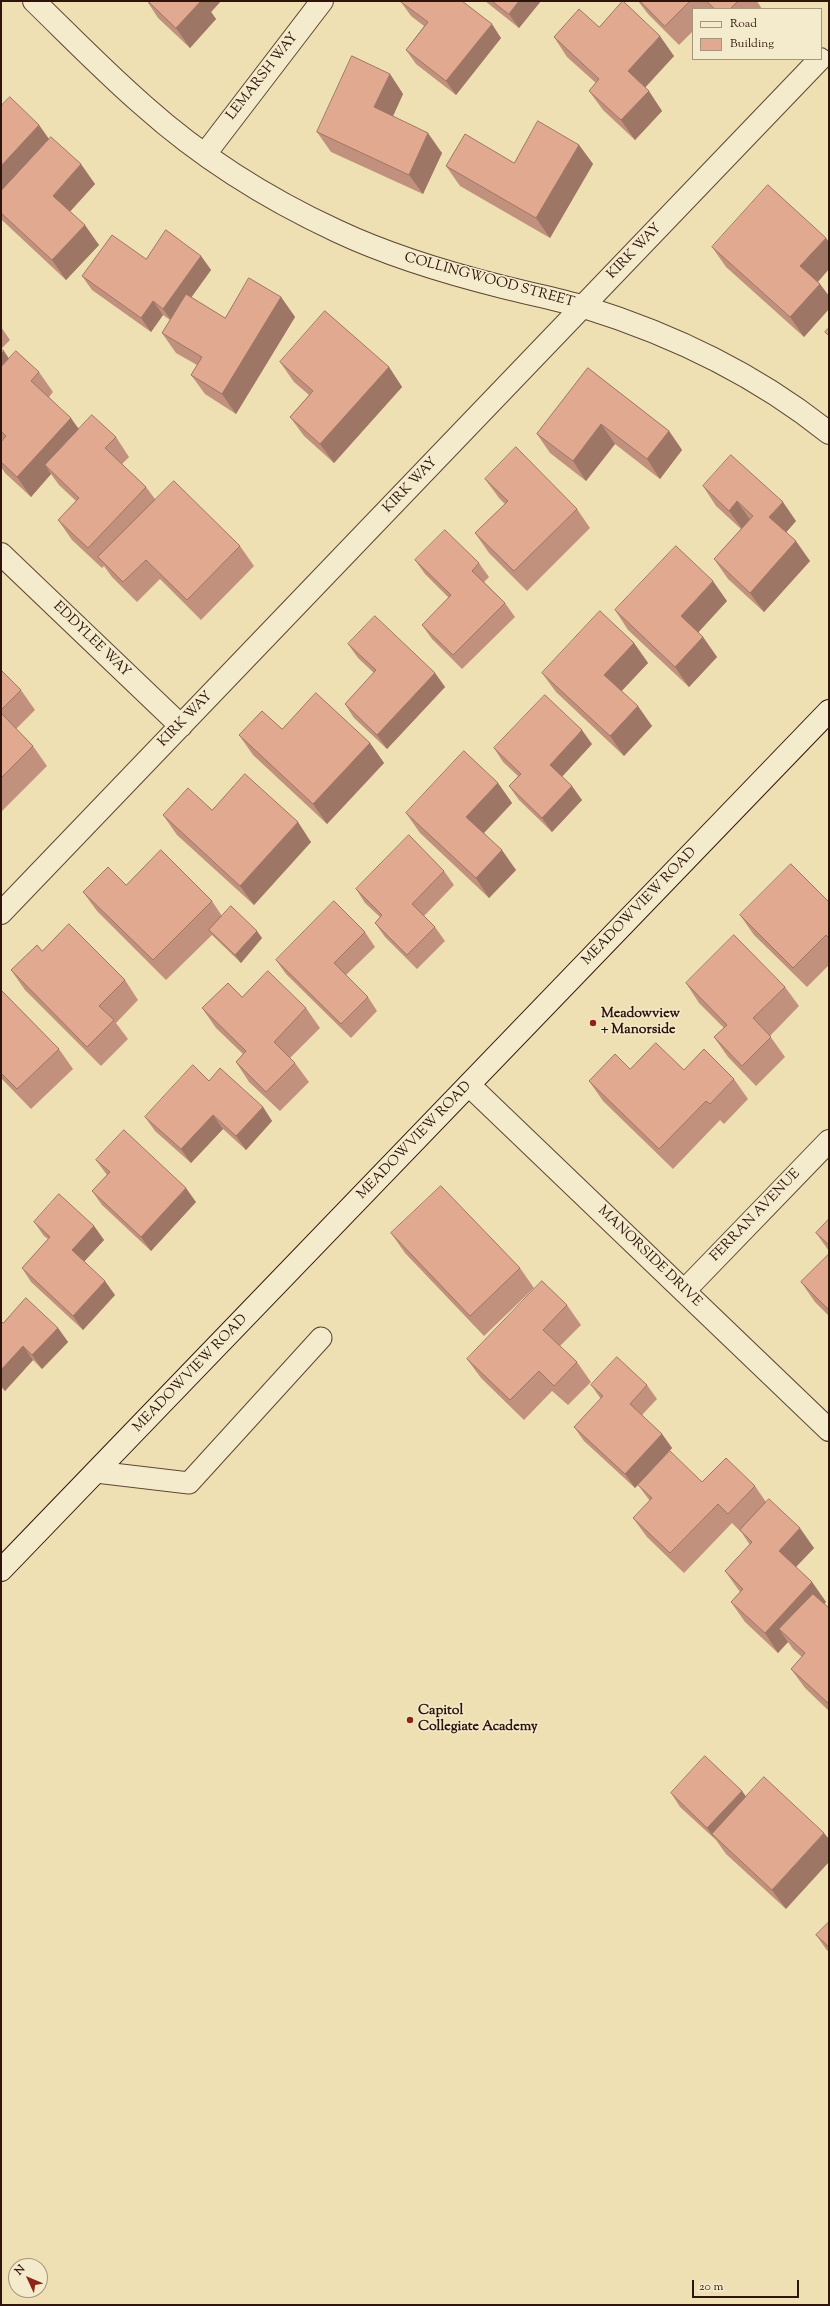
<!DOCTYPE html>
<style>
body{margin:0}
#map{position:relative;width:830px;height:2306px;overflow:hidden;background:#eee0b2;font-family:"Sorts Mill Goudy",serif}
canvas{display:block}
.frame{position:absolute;inset:0;border:2px solid #2e140b;pointer-events:none}
.legend{position:absolute;left:692px;top:8px;width:130px;height:52px;box-sizing:border-box;background:#f4ebcd;border:1px solid #a5957f;margin:0;padding:5px 7px;list-style:none;font-size:12px;color:#2e140b}
.legend li{display:flex;align-items:center;gap:8px;height:20px}
.legend b{width:20px;border:1px solid #a5957f}
.north{position:absolute;left:8px;top:2258px;width:40px;height:40px;box-sizing:border-box;background:#f4ebcd;border:1px solid #a5957f;border-radius:50%;rotate:314deg;font-size:11px;font-weight:700;line-height:16px;text-align:center;color:#2e140b}
.north::after{content:'';display:block;margin:auto;width:14px;height:18px;background:#8f2418;clip-path:polygon(50% 0,100% 100%,50% 72%,0 100%)}
.scale{position:absolute;left:692px;top:2280px;width:107px;height:18px;box-sizing:border-box;border:2px solid #2e140b;border-top:0;padding-left:5px;font-size:12px;line-height:14px;white-space:nowrap;color:#2e140b;-webkit-text-stroke:3px #f4ebcd;paint-order:stroke}
</style>
<div id="map">
<canvas width="830" height="2306"></canvas>
<div class="frame"></div>
<ul class="legend">
<li><b style="height:5px;background:#f4ebcd"></b>Road</li>
<li><b style="height:11px;background:#e2a991"></b>Building</li>
</ul>
<div class="north">N</div>
<div class="scale">20 m</div>
</div>
<script>
const ctx = document.querySelector('canvas').getContext('2d');
ctx.lineJoin = 'round';
function trace(path, color, width, dash) {
  ctx.strokeStyle = color;
  ctx.lineWidth = width;
  ctx.lineCap = dash ? 'butt' : 'round';
  ctx.setLineDash(dash || []);
  ctx.stroke(path);
}
function paint(path, color) {
  ctx.fillStyle = color;
  ctx.fill(path, 'evenodd');
}
function label(font, color, halo, rows, align = 'center') {
  ctx.font = font + ' "Sorts Mill Goudy",serif';
  ctx.lineWidth = 3;
  ctx.setLineDash([]);
  ctx.textBaseline = 'middle';
  ctx.strokeStyle = halo;
  ctx.fillStyle = color;
  for (const [text, x, y, turn = 0] of rows) {
    ctx.save();
    ctx.translate(x, y);
    ctx.rotate((+turn || 0) * Math.PI / 180);
    ctx.textAlign = isNaN(turn) ? turn : align;
    if (halo) ctx.strokeText(text, 0, 0);
    ctx.fillText(text, 0, 0);
    ctx.restore();
  }
}
const service = new Path2D(`
 M 96,1472 L 189,1483 L 321,1338`);
const minor = new Path2D(`
 M 34,1 C 70,36 106,73 144,106 C 201,157 268,199 337,231 C 390,256 447,273 503,287 C 530,294 557,299 584,307 C 671,334 757,375 829,433
 M 205,154 L 322,1
 M 1,554 L 181,726
 M 1,913 L 820,59
 M 469,1085 L 829,1430
 M 684,1291 L 829,1141`);
const secondary = new Path2D(`
 M 1,1570 L 829,711`);
const wall = new Path2D(`
 M 147,1 L 221,1 L 211,12 L 216,19 L 190,48 L 158,18 Z
 M 485,1 L 541,1 L 519,28 Z
 M 638,1 L 757,1 L 762,9 L 693,9 L 693,31 L 679,45 L 648,14 Z
 M 401,2 L 501,38 L 456,95 L 416,64 L 406,50 L 424,26 L 411,16 Z
 M 599,27 L 674,56 L 645,87 L 662,111 L 635,140 L 603,110 L 589,91 L 596,83 L 567,57 L 554,37 Z
 M 390,74 L 403,94 L 393,116 L 442,153 L 423,194 L 331,152 L 317,132 Z
 M 1,106 L 39,125 L 49,139 L 95,184 L 70,211 L 99,245 L 66,280 L 4,222 L 1,219 Z
 M 579,145 L 593,164 L 550,238 L 460,186 L 446,166 L 514,163 Z
 M 829,242 L 829,269 L 818,282 L 829,296 L 829,309 L 804,337 L 726,267 L 712,247 Z
 M 201,256 L 211,270 L 191,297 L 225,318 L 281,297 L 295,317 L 236,414 L 205,394 L 191,375 L 197,365 L 176,353 L 162,333 L 170,320 L 163,315 L 151,332 L 92,290 L 82,276 L 146,259 Z
 M 1,327 L 10,340 L 1,349 L 9,359 L 39,372 L 53,392 L 49,397 L 79,429 L 116,437 L 129,457 L 122,464 L 146,487 L 155,499 L 240,546 L 254,566 L 201,620 L 160,579 L 137,602 L 112,577 L 104,566 L 102,568 L 72,540 L 58,520 L 76,501 L 59,485 L 51,474 L 31,497 L 5,473 L 1,467 L 1,442 L 3,440 L 1,438 Z
 M 280,362 L 389,367 L 402,387 L 334,463 L 304,436 L 290,417 L 309,395 L 294,382 Z
 M 588,368 L 669,431 L 682,450 L 660,479 L 615,444 L 586,481 L 550,453 L 537,434 Z
 M 485,479 L 577,509 L 590,528 L 527,591 L 489,553 L 475,533 L 505,504 L 499,498 Z
 M 703,486 L 796,521 L 786,532 L 810,561 L 764,612 L 728,579 L 714,559 L 741,529 L 716,506 Z
 M 415,560 L 479,563 L 489,577 L 484,582 L 505,603 L 515,617 L 462,669 L 432,639 L 422,625 L 449,598 L 425,574 Z
 M 727,601 L 698,632 L 703,637 L 717,657 L 689,687 L 628,630 L 615,610 Z
 M 634,643 L 648,663 L 621,691 L 652,726 L 624,756 L 556,692 L 542,673 Z
 M 348,644 L 435,673 L 445,687 L 387,749 L 354,718 L 345,704 L 374,673 L 358,658 Z
 M 1,670 L 21,690 L 35,710 L 16,729 L 33,746 L 47,766 L 1,812 Z
 M 239,735 L 370,743 L 384,763 L 327,824 L 253,755 Z
 M 592,744 L 562,776 L 582,800 L 552,832 L 519,800 L 509,786 L 518,776 L 503,762 L 494,748 Z
 M 498,783 L 512,803 L 484,833 L 516,870 L 489,898 L 420,833 L 406,813 Z
 M 212,810 L 311,842 L 254,905 L 177,835 L 163,815 Z
 M 444,871 L 454,885 L 424,916 L 435,927 L 445,941 L 417,969 L 385,937 L 375,923 L 380,917 L 365,903 L 356,889 Z
 M 126,885 L 212,901 L 222,916 L 262,938 L 241,963 L 214,937 L 212,935 L 166,980 L 97,911 L 83,892 Z
 M 829,902 L 829,965 L 807,987 L 754,935 L 740,915 Z
 M 365,932 L 375,947 L 346,975 L 368,997 L 377,1011 L 351,1038 L 286,974 L 276,960 Z
 M 42,951 L 125,980 L 138,1000 L 116,1023 L 128,1039 L 101,1066 L 25,990 L 11,970 Z
 M 686,983 L 785,987 L 799,1006 L 770,1036 L 785,1057 L 756,1086 L 728,1057 L 714,1037 L 724,1028 L 699,1003 Z
 M 1,990 L 59,1049 L 73,1069 L 31,1109 L 1,1078 Z
 M 242,997 L 306,1008 L 320,1028 L 290,1058 L 295,1063 L 309,1082 L 280,1111 L 249,1082 L 236,1062 L 243,1054 L 216,1028 L 202,1008 Z
 M 684,1070 L 734,1079 L 748,1099 L 724,1124 L 720,1120 L 673,1169 L 603,1101 L 589,1081 Z
 M 209,1081 L 263,1107 L 272,1121 L 246,1150 L 223,1129 L 191,1163 L 155,1131 L 145,1117 Z
 M 96,1160 L 196,1202 L 151,1251 L 102,1205 L 92,1191 L 107,1175 Z
 M 829,1219 L 829,1251 L 816,1233 Z
 M 34,1222 L 94,1226 L 104,1240 L 84,1261 L 115,1295 L 83,1330 L 31,1282 L 22,1268 L 48,1239 L 44,1236 Z
 M 391,1233 L 520,1268 L 534,1288 L 484,1336 L 405,1253 Z
 M 829,1254 L 829,1316 L 815,1302 L 801,1282 Z
 M 567,1305 L 581,1325 L 560,1346 L 577,1362 L 591,1382 L 568,1405 L 552,1391 L 524,1420 L 481,1378 L 467,1359 Z
 M 1,1321 L 3,1323 L 58,1328 L 68,1342 L 42,1369 L 33,1360 L 5,1391 L 1,1387 Z
 M 591,1385 L 647,1385 L 657,1399 L 642,1415 L 662,1434 L 672,1448 L 635,1488 L 584,1441 L 574,1427 L 601,1399 Z
 M 702,1482 L 755,1486 L 766,1502 L 814,1548 L 796,1567 L 812,1582 L 826,1602 L 824,1604 L 829,1608 L 829,1711 L 805,1688 L 791,1669 L 802,1657 L 793,1649 L 788,1642 L 778,1653 L 745,1622 L 731,1602 L 740,1592 L 725,1571 L 750,1545 L 742,1533 L 732,1523 L 684,1573 L 647,1537 L 633,1518 L 650,1501 L 638,1485 Z
 M 742,1791 L 746,1797 L 786,1909 L 726,1854 L 716,1840 L 680,1807 L 671,1793 Z
 M 829,1922 L 829,1952 L 826,1949 L 816,1935 Z`);
const shadedWall = new Path2D(`
 M 201,1 L 221,1 L 211,12 L 216,19 L 190,48 L 176,28 Z
 M 519,1 L 541,1 L 519,28 L 509,14 Z
 M 492,24 L 501,38 L 456,95 L 446,81 Z
 M 660,36 L 674,56 L 642,91 L 628,71 Z
 M 390,74 L 403,94 L 388,127 L 374,107 Z
 M 649,91 L 662,111 L 635,140 L 621,120 Z
 M 39,125 L 53,145 L 1,200 L 1,166 Z
 M 428,133 L 442,153 L 423,194 L 409,175 Z
 M 579,145 L 593,164 L 550,238 L 536,218 Z
 M 81,164 L 95,184 L 67,215 L 53,196 Z
 M 85,225 L 99,245 L 66,280 L 52,260 Z
 M 826,238 L 829,242 L 829,269 L 814,286 L 800,266 Z
 M 201,256 L 211,270 L 173,323 L 163,309 Z
 M 820,284 L 829,296 L 829,309 L 804,337 L 790,317 Z
 M 281,297 L 295,317 L 236,414 L 222,394 Z
 M 153,301 L 163,315 L 151,332 L 141,318 Z
 M 4,351 L 17,371 L 1,388 L 1,354 Z
 M 389,367 L 402,387 L 334,463 L 320,444 Z
 M 71,418 L 85,438 L 45,465 L 51,474 L 31,497 L 17,477 Z
 M 601,424 L 615,444 L 586,481 L 573,461 Z
 M 669,431 L 682,450 L 660,479 L 647,459 Z
 M 737,501 L 751,521 L 743,530 L 729,511 Z
 M 783,502 L 796,521 L 783,536 L 769,517 Z
 M 796,541 L 810,561 L 764,612 L 750,593 Z
 M 713,581 L 727,601 L 695,636 L 681,616 Z
 M 703,637 L 717,657 L 689,687 L 675,667 Z
 M 634,643 L 648,663 L 618,695 L 604,675 Z
 M 435,673 L 445,687 L 387,749 L 377,735 Z
 M 638,706 L 652,726 L 624,756 L 610,736 Z
 M 582,730 L 592,744 L 560,779 L 550,765 Z
 M 370,743 L 384,763 L 327,824 L 313,804 Z
 M 498,783 L 512,803 L 480,837 L 466,817 Z
 M 572,786 L 582,800 L 552,832 L 542,818 Z
 M 298,822 L 311,842 L 254,905 L 240,886 Z
 M 502,850 L 516,870 L 489,898 L 476,878 Z
 M 257,931 L 262,938 L 241,963 L 235,955 Z
 M 263,1107 L 272,1121 L 246,1150 L 236,1136 Z
 M 213,1115 L 223,1129 L 191,1163 L 181,1149 Z
 M 186,1188 L 196,1202 L 151,1251 L 141,1237 Z
 M 94,1226 L 104,1240 L 82,1264 L 72,1250 Z
 M 105,1281 L 115,1295 L 83,1330 L 73,1316 Z
 M 58,1328 L 68,1342 L 42,1369 L 32,1355 Z
 M 23,1346 L 33,1360 L 5,1391 L 1,1385 L 1,1370 Z
 M 662,1434 L 672,1448 L 635,1488 L 625,1474 Z
 M 800,1528 L 814,1548 L 792,1571 L 779,1551 Z
 M 812,1582 L 826,1602 L 791,1640 L 779,1629 L 788,1642 L 778,1653 L 765,1633 Z
 M 742,1791 L 752,1805 L 713,1836 L 707,1828 Z
 M 824,1833 L 829,1839 L 829,1862 L 786,1909 L 772,1890 Z`);
const building = new Path2D(`
 M 148,1 L 201,1 L 176,28 Z
 M 402,1 L 462,1 L 492,24 L 446,81 L 406,50 L 428,22 L 401,2 Z
 M 492,1 L 519,1 L 509,14 Z
 M 623,1 L 660,36 L 628,71 L 649,91 L 621,120 L 589,91 L 599,79 L 554,37 L 579,9 L 599,27 Z
 M 640,1 L 690,1 L 665,26 Z
 M 707,1 L 738,1 L 730,9 L 715,9 Z
 M 352,56 L 390,74 L 374,107 L 428,133 L 409,175 L 317,132 Z
 M 10,97 L 39,125 L 1,166 L 1,106 Z
 M 538,121 L 579,145 L 536,218 L 446,166 L 465,134 L 514,163 Z
 M 51,137 L 81,164 L 53,196 L 85,225 L 52,260 L 1,213 L 1,191 Z
 M 768,185 L 826,238 L 800,266 L 820,284 L 790,317 L 712,247 Z
 M 166,230 L 201,256 L 163,309 L 153,301 L 141,318 L 82,276 L 112,235 L 146,259 Z
 M 249,278 L 281,297 L 222,394 L 191,375 L 202,357 L 162,333 L 186,294 L 225,318 Z
 M 325,311 L 389,367 L 320,444 L 290,417 L 313,391 L 280,362 Z
 M 829,328 L 829,336 L 825,332 Z
 M 1,349 L 4,351 L 1,354 Z
 M 16,351 L 39,372 L 31,381 L 71,418 L 17,477 L 1,462 L 1,442 L 6,436 L 1,431 L 1,367 Z
 M 588,368 L 669,431 L 647,459 L 601,424 L 573,461 L 537,434 Z
 M 92,415 L 116,437 L 105,448 L 146,487 L 88,548 L 58,520 L 79,498 L 45,465 Z
 M 516,447 L 577,509 L 514,571 L 475,533 L 508,501 L 485,479 Z
 M 731,455 L 783,502 L 769,517 L 796,541 L 750,593 L 714,559 L 753,516 L 737,501 L 729,511 L 703,486 Z
 M 174,481 L 240,546 L 187,600 L 146,560 L 123,582 L 98,557 Z
 M 445,530 L 479,563 L 472,571 L 505,603 L 453,655 L 422,625 L 451,595 L 415,560 Z
 M 676,546 L 713,581 L 681,616 L 703,637 L 675,667 L 615,610 Z
 M 600,611 L 634,643 L 604,675 L 638,706 L 610,736 L 542,673 Z
 M 375,616 L 435,673 L 377,735 L 345,704 L 376,670 L 348,644 Z
 M 1,670 L 21,690 L 1,710 Z
 M 316,693 L 370,743 L 313,804 L 239,735 L 262,711 L 282,729 Z
 M 545,695 L 582,730 L 550,765 L 572,786 L 542,818 L 509,786 L 521,774 L 494,748 Z
 M 1,713 L 33,746 L 1,778 Z
 M 464,751 L 498,783 L 466,817 L 502,850 L 476,878 L 406,813 Z
 M 245,774 L 298,822 L 240,886 L 163,815 L 188,788 L 212,810 Z
 M 409,835 L 444,871 L 412,904 L 435,927 L 407,955 L 375,923 L 382,915 L 356,889 Z
 M 161,850 L 212,901 L 153,960 L 83,892 L 108,867 L 126,885 Z
 M 791,864 L 829,902 L 829,938 L 826,935 L 793,968 L 740,915 Z
 M 334,901 L 365,932 L 334,963 L 368,997 L 341,1024 L 276,960 Z
 M 231,906 L 257,931 L 235,955 L 209,930 Z
 M 69,924 L 125,980 L 99,1006 L 114,1020 L 87,1047 L 11,970 L 37,945 L 42,951 Z
 M 734,935 L 785,987 L 753,1018 L 771,1037 L 742,1066 L 714,1037 L 727,1025 L 686,983 Z
 M 268,971 L 306,1008 L 274,1042 L 295,1063 L 266,1092 L 236,1062 L 246,1051 L 202,1008 L 228,983 L 242,997 Z
 M 1,990 L 59,1049 L 17,1089 L 1,1073 Z
 M 656,1043 L 684,1070 L 704,1049 L 734,1079 L 710,1104 L 706,1101 L 659,1149 L 589,1081 L 615,1054 L 630,1069 Z
 M 193,1065 L 209,1081 L 220,1068 L 263,1107 L 236,1136 L 213,1115 L 181,1149 L 145,1117 Z
 M 124,1130 L 186,1188 L 141,1237 L 92,1191 L 110,1172 L 96,1160 Z
 M 441,1186 L 520,1268 L 470,1316 L 391,1233 Z
 M 59,1194 L 94,1226 L 72,1250 L 105,1281 L 73,1316 L 22,1268 L 50,1237 L 34,1222 Z
 M 829,1219 L 829,1245 L 816,1233 Z
 M 829,1254 L 829,1310 L 801,1282 Z
 M 542,1281 L 567,1305 L 543,1330 L 577,1362 L 554,1386 L 539,1371 L 510,1400 L 467,1359 Z
 M 26,1298 L 58,1328 L 32,1355 L 23,1346 L 1,1370 L 1,1321 L 3,1323 Z
 M 617,1357 L 647,1385 L 630,1404 L 662,1434 L 625,1474 L 574,1427 L 603,1396 L 591,1385 Z
 M 670,1451 L 702,1482 L 726,1458 L 755,1486 L 728,1514 L 718,1504 L 670,1553 L 633,1518 L 652,1498 L 638,1485 Z
 M 769,1499 L 800,1528 L 779,1551 L 812,1582 L 765,1633 L 731,1602 L 743,1589 L 725,1571 L 752,1542 L 740,1530 Z
 M 813,1594 L 829,1608 L 829,1702 L 828,1703 L 791,1669 L 805,1653 L 779,1629 Z
 M 705,1756 L 742,1791 L 707,1828 L 671,1793 Z
 M 764,1777 L 824,1833 L 772,1890 L 712,1834 Z
 M 829,1922 L 829,1947 L 816,1935 Z`);
const markers = [
 [593,1023,4,"#8f2418"],
 [410,1720,4,"#8f2418"]
];
const streetNames = [
 ["LEMARSH WAY",263,77,-52],
 ["KIRK WAY",635,252,-46],
 ["COLLINGWOOD STREET",489,281,15],
 ["KIRK WAY",411,486,-46],
 ["EDDYLEE WAY",91,640,44],
 ["KIRK WAY",186,720,-46],
 ["MEADOWVIEW ROAD",640,907,-46],
 ["MEADOWVIEW ROAD",415,1141,-46],
 ["FERRAN AVENUE",756,1216,-46],
 ["MANORSIDE DRIVE",649,1257,44],
 ["MEADOWVIEW ROAD",191,1374,-46]
];
const poiNames = [
 ["Meadowview",601,1015],
 ["+ Manorside",601,1031],
 ["Capitol",418,1712],
 ["Collegiate Academy",418,1728]
];
trace(service, '#5e4735', 23);
trace(minor, '#5e4735', 24);
trace(secondary, '#2e140b', 24);
trace(service, '#f4ebcd', 21);
trace(minor, '#f4ebcd', 22);
trace(secondary, '#f4ebcd', 22);
paint(wall, '#c2917d');
paint(shadedWall, '#9e7666');
paint(building, '#e2a991');
trace(building, '#9e7666', 1);
for (const [x, y, r, color] of markers) {
  const dot = new Path2D();
  dot.arc(x, y, r, 0, 2 * Math.PI);
  ctx.fillStyle = color;
  ctx.fill(dot);
  trace(dot, '#f4ebcd', 1.5);
}
label('14px', '#2e140b', '#f4ebcd', streetNames);
label('bold 14px', '#2e140b', '#f4ebcd', poiNames, 'left');
</script>
